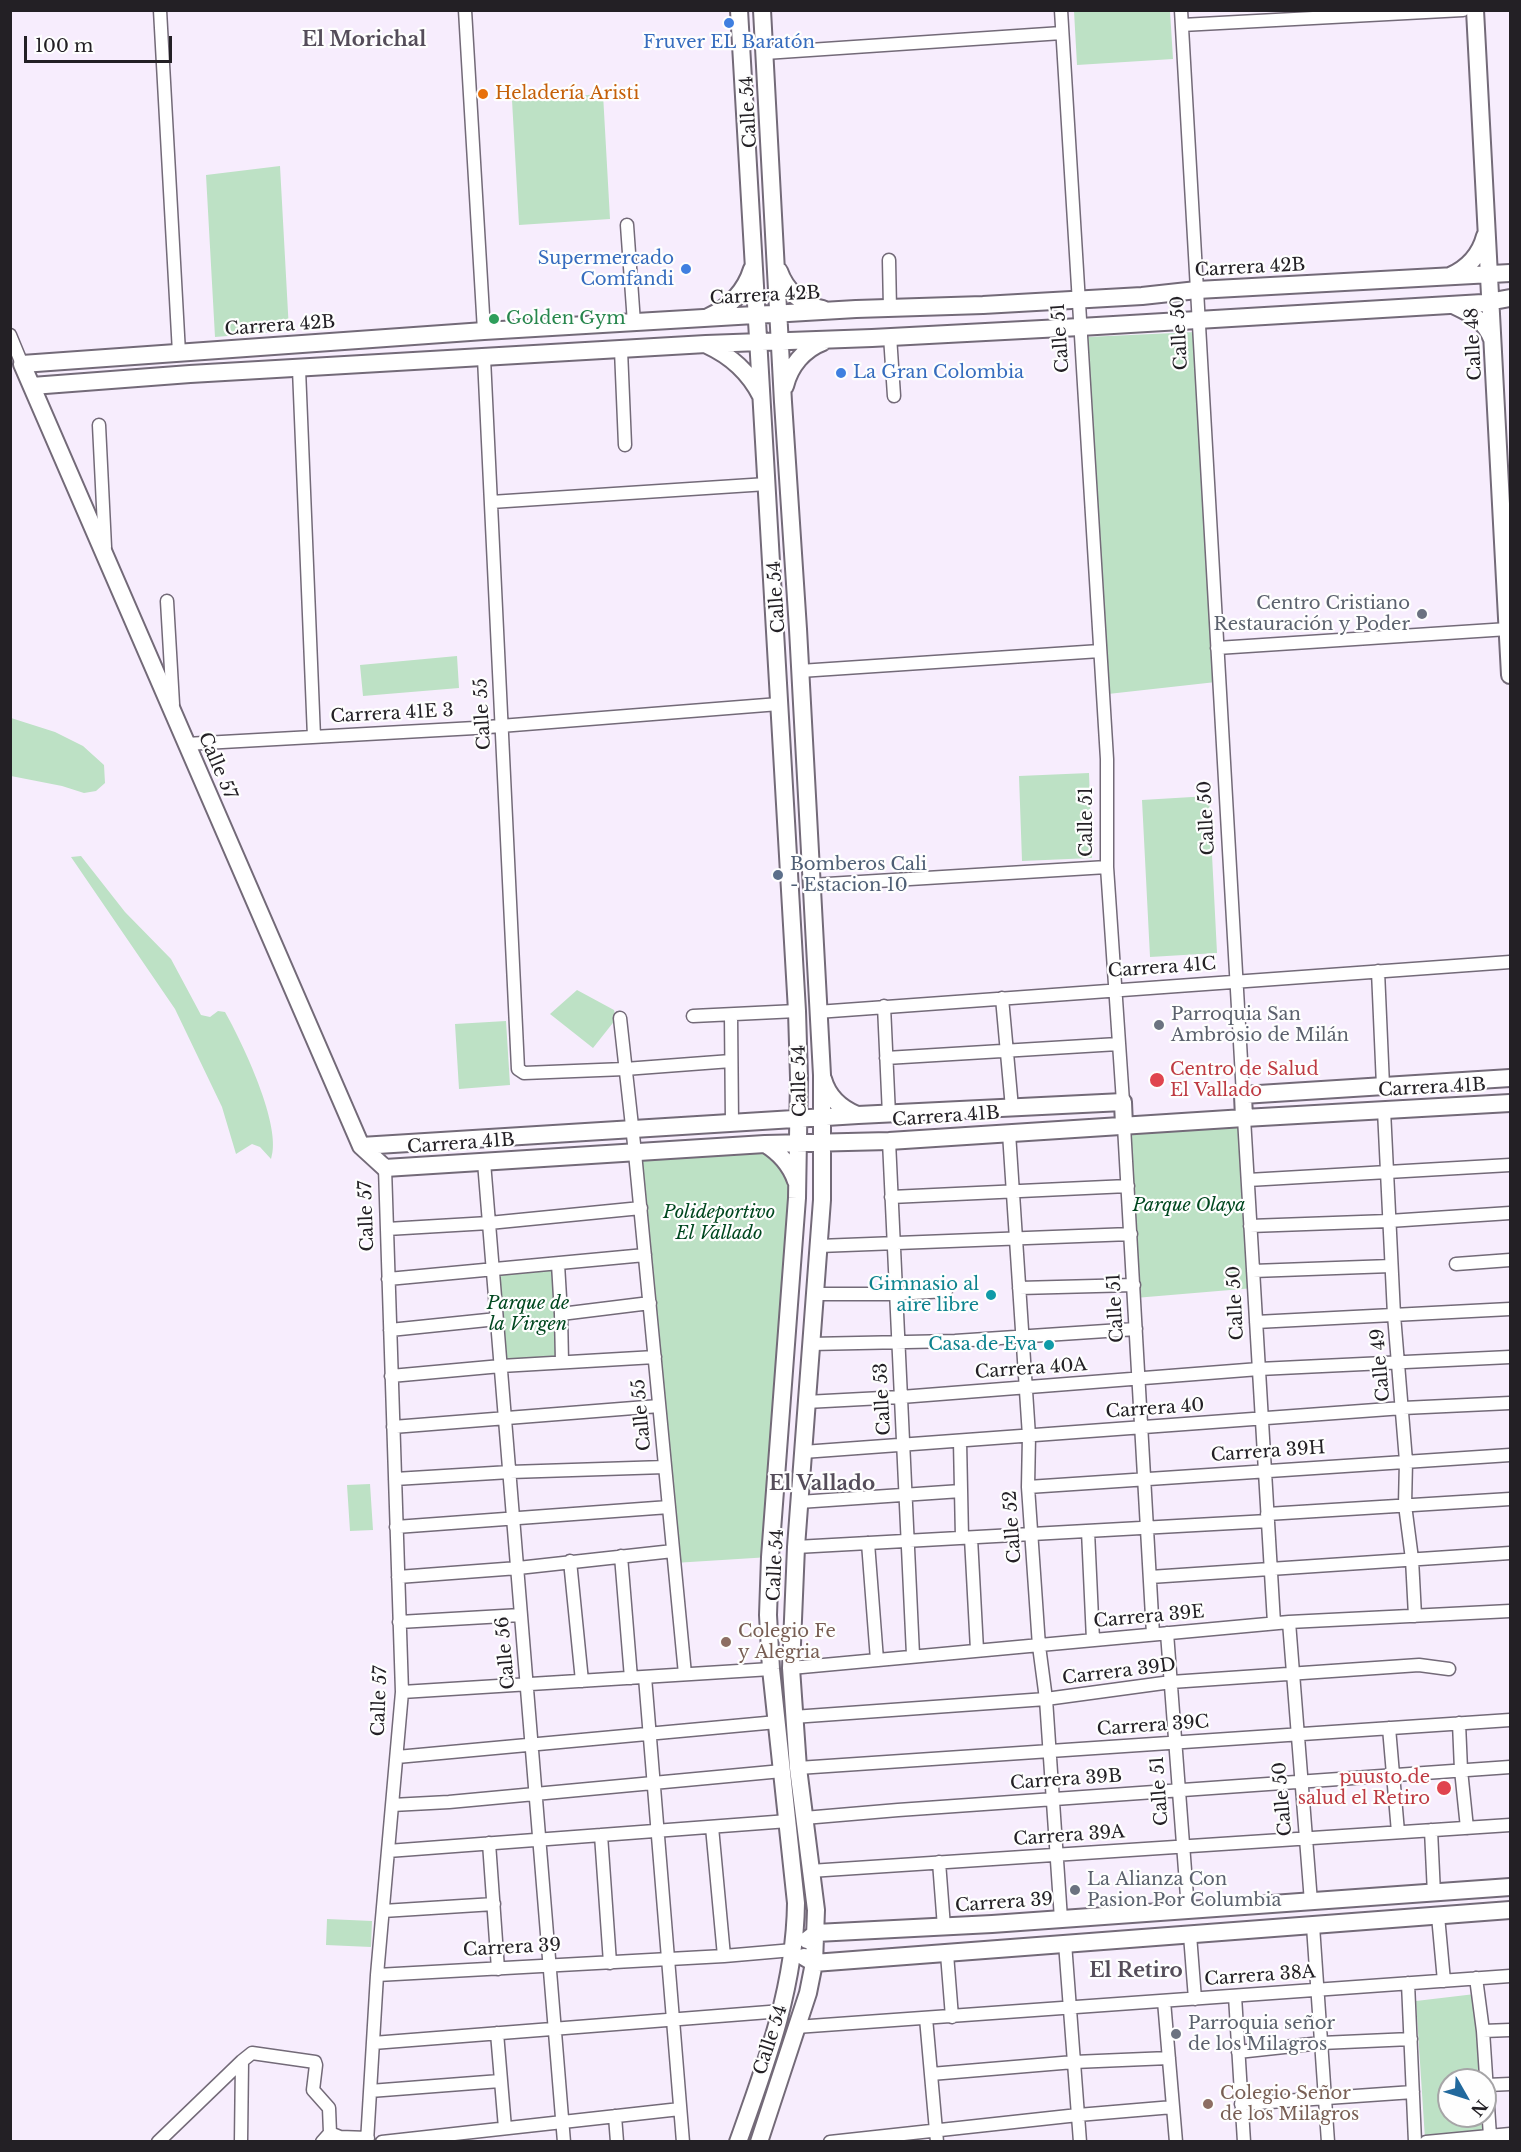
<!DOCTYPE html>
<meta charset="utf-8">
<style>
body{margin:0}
#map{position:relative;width:1521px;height:2152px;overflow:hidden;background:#f7edfd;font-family:"Libre Baskerville",serif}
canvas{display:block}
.frame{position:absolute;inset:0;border:12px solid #232025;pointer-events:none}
.north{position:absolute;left:1437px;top:2068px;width:60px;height:60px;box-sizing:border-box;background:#fefefe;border:2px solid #a6a5a7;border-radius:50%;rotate:129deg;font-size:16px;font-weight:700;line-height:24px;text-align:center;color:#232025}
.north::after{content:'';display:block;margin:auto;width:21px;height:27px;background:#22699d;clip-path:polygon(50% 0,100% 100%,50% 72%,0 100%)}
.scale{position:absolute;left:24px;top:36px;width:148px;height:27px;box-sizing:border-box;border:3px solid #232025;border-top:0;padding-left:8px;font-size:18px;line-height:21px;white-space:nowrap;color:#232025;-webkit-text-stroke:4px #fefefe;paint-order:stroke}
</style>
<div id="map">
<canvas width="1521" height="2152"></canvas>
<div class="frame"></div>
<div class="north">N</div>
<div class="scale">100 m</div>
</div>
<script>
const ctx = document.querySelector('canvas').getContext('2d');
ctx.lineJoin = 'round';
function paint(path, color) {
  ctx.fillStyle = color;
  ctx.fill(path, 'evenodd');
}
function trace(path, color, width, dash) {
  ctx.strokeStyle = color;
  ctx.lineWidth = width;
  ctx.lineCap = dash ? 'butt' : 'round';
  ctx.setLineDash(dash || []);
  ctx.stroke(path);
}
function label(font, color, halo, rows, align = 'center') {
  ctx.font = font + ' "Libre Baskerville",serif';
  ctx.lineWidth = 4.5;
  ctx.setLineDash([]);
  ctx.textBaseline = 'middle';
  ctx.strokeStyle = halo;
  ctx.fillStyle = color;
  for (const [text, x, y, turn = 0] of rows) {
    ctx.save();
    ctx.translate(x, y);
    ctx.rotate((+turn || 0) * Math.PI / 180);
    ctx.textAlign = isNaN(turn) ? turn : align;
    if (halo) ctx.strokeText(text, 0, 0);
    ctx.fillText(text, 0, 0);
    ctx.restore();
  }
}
const green = new Path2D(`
 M 1074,11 L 1170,11 L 1173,59 L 1077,65 Z
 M 603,94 L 610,219 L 519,225 L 512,100 Z
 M 280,166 L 289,331 L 215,337 L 206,175 Z
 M 1196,332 L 1216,682 L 1108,694 L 1087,337 Z
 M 457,656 L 459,688 L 363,696 L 360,665 Z
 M 11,718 L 55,732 L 83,746 L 104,765 L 105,783 L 96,791 L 84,793 L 62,786 L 11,776 Z
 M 1089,773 L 1092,858 L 1022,861 L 1019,776 Z
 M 1209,796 L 1217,953 L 1150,957 L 1142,800 Z
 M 81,856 L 125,912 L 171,959 L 201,1015 L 210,1017 L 218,1011 L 225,1012 C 242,1042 283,1127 271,1159 L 260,1147 L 252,1144 L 236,1154 L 222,1107 L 175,1009 L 71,857 Z
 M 577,990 L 614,1010 L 616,1019 L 593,1048 L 550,1014 Z
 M 506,1021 L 510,1085 L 459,1089 L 455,1024 Z
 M 1244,1118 L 1254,1288 L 1135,1298 L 1124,1126 Z
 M 765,1144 L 794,1174 L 770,1557 L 674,1563 L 635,1153 Z
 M 558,1264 L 562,1362 L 501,1366 L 493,1270 Z
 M 370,1484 L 373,1530 L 350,1531 L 347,1485 Z
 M 327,1919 L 372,1921 L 371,1947 L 326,1945 Z
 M 1475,1994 L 1482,2080 L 1449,2080 L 1449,2116 L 1485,2116 L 1486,2132 L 1425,2139 L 1416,2001 Z`);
const street = new Path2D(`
 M 160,10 L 179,353
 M 465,10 L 484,331
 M 1061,10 L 1107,759 L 1107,867 L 1123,1102
 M 1181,10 L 1243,1095
 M 1182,25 L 1463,10
 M 765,53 L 1062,33
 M 627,225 L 634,323
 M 889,260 L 890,309
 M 10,335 L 22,364
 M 890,336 L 894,396
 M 621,350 L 625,445
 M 484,358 L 518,1069 L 524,1073 L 625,1069 L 731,1061
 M 299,369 L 314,737
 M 99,425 L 105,547
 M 491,502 L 767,484
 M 167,601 L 173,704
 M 1217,648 L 1508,629
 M 800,671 L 1100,651
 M 186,744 L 475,728 L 779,704
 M 811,885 L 1107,867
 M 1378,971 L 1383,1086
 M 1002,998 L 1012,1108
 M 884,1006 L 889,1115
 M 817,1012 L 1510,962
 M 731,1015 L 732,1123
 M 693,1016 L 797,1011
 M 620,1018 L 635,1153 L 685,1674
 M 886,1058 L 1118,1044
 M 1384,1110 L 1394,1315 L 1406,1461 L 1405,1505 L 1412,1559 L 1415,1616
 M 1244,1118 L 1274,1623
 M 1124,1126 L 1153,1634
 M 1009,1133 L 1029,1436 L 1028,1487 L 1039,1646 L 1046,1699 L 1061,1919
 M 889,1141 L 913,1655
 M 484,1162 L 564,2142
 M 1248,1180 L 1510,1165
 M 891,1197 L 1128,1186
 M 1250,1226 L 1389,1221 L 1510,1213
 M 387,1229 L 489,1223 L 641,1208
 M 819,1246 L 1131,1234
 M 558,1264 L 561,1314 L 562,1362
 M 1456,1264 L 1510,1260
 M 1253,1271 L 1391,1266
 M 388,1279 L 645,1255
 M 1019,1288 L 1134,1285
 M 814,1294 L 896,1294 L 946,1291
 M 561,1314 L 650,1303
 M 1256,1322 L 1510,1309
 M 390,1330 L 497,1319
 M 810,1344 L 955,1341 L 1136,1329
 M 391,1376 L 501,1366 L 655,1357
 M 806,1402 L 901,1397 L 1259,1369 L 1510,1357
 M 393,1427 L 659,1406
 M 960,1441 L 962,1538
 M 803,1452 L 1403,1408 L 1510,1403
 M 395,1479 L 510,1472 L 665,1467
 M 1028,1487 L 1510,1455
 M 799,1502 L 961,1491
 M 1267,1514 L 1510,1499
 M 396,1527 L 669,1507
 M 1088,1531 L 1093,1640
 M 971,1538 L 977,1650
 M 868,1543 L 877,1660
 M 796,1547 L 1268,1521
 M 621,1556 L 631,1678
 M 570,1561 L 582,1681
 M 398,1577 L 518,1568 L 673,1551
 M 1150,1577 L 1510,1553
 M 399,1622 L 521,1615
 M 1289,1622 L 1311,1902
 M 1167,1633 L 1188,1910
 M 791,1668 L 1289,1622 L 1510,1611
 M 645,1677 L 683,2142
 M 402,1692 L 771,1669
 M 793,1717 L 1046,1699 L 1171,1682 L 1419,1665 L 1449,1669
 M 1459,1723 L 1461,1770 L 1467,1828
 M 1389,1728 L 1398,1832
 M 397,1757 L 777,1722
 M 798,1768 L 1510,1720
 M 392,1805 L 449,1802 L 782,1771
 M 804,1818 L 898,1810 L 1510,1767
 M 712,1827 L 724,1956
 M 1431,1830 L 1434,1894
 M 601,1835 L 610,1963
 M 489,1843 L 498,1969
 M 388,1851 L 788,1821
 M 939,1862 L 944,1927
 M 810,1871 L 1510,1825
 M 383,1911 L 494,1904
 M 1438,1916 L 1444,1981
 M 1313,1926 L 1328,2142
 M 1190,1935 L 1195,1999
 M 1065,1943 L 1080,2142
 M 947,1954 L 952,2017
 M 377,1975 L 724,1956 L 793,1950
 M 1476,1978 L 1483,2031 L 1490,2136
 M 1408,1983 L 1415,2142
 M 1235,1996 L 1244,2142
 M 1164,2001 L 1176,2142
 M 926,2018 L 937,2142
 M 796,2027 L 1510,1976
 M 1483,2031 L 1510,2030
 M 497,2033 L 505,2128
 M 373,2043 L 782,2011
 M 1238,2052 L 1321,2043 L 1411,2039
 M 931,2074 L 1074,2062 L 1169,2058
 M 1487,2085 L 1510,2084
 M 370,2091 L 500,2081
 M 1241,2104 L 1413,2092
 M 615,2116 L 617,2142
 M 330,2133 L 340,2137 L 368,2138
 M 158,2142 L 242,2061 L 252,2053 L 315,2062 L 316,2065 L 313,2090 L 329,2108 L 330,2133 L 322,2142
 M 241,2142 L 242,2061
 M 367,2142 L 377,1975 L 402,1692 L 385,1168
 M 382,2142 L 680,2109
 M 830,2142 L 1078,2115 L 1173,2107
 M 1426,2142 L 1510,2134`);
const secondary = new Path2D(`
 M 1475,10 L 1510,675
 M 779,271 C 786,291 802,305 823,309
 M 1510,273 L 1197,290 L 1142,296 L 983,305 L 856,309 L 484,331 L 22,364 L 361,1146 L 385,1168 L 765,1144 L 889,1141 L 1244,1118 L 1510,1103
 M 1450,276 C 1468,268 1480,255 1485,236
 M 1455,306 C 1472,314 1485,321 1492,339
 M 708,317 C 730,307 745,292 752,269
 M 707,345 C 731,356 749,372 761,396
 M 32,386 L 190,374 L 706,344 L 872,338 L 1080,327 L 1483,303 L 1510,298
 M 785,386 C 790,366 804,349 823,342
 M 823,1079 C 828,1097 840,1108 857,1115
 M 1244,1118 L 1243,1095 L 1510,1078
 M 765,1144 C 780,1153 790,1164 796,1181
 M 361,1146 L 858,1115 L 1123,1102 L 1124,1126
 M 807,1940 L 816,1933 L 992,1924 L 1510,1887
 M 804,1957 L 814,1963 L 1510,1910
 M 738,2142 C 766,2064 795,1987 796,1903 L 771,1669 L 768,1615 L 770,1557 L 797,1198 L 799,1078 L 797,1011 L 739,10
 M 759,2142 L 808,1993 L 814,1963 L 816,1910 L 798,1768 L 791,1668 L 796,1547 L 822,1200 L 822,1075 L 798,629 L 783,402 L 762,10`);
const markers = [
 [729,23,6,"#3f7fe0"],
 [483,94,6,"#e8710a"],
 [686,269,6,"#3f7fe0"],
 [494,319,6,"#2e9e5b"],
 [841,373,6,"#3f7fe0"],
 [1422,614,6,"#6b7280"],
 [778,875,6,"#5c6f8a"],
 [1159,1025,6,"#6b7280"],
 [1157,1080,8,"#e0444e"],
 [991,1295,6,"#0f9aa8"],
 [1049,1345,6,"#0f9aa8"],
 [726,1642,6,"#8d6e63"],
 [1444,1788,8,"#e0444e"],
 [1075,1890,6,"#6b7280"],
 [1176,2034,6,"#6b7280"],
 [1208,2104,6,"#8d6e63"]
];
const shopNames = [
 ["Fruver EL Baratón",729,43],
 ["Supermercado",674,259,"right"],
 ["Comfandi",674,280,"right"],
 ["La Gran Colombia",853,373,"left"]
];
const foodNames = [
 ["Heladería Aristi",495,94]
];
const streetNames = [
 ["Calle 54",749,112,-93],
 ["Carrera 42B",1250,268,-3],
 ["Carrera 42B",765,296,-3],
 ["Carrera 42B",280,326,-4],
 ["Calle 50",1180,333,-93],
 ["Calle 51",1061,338,-94],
 ["Calle 48",1474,344,-93],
 ["Calle 54",777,597,-94],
 ["Carrera 41E 3",392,714,-3],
 ["Calle 55",483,714,-93],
 ["Calle 57",217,766,67],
 ["Calle 50",1207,818,-93],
 ["Calle 51",1087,822,-90],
 ["Carrera 41C",1162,968,-4],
 ["Calle 54",800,1081,-91],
 ["Carrera 41B",1432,1088,-3],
 ["Carrera 41B",946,1117,-4],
 ["Carrera 41B",461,1144,-4],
 ["Calle 57",367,1216,-92],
 ["Calle 50",1236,1303,-93],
 ["Calle 51",1116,1308,-93],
 ["Calle 49",1381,1365,-95],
 ["Carrera 40A",1031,1369,-4],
 ["Calle 53",883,1399,-93],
 ["Carrera 40",1155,1409,-4],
 ["Calle 55",642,1415,-95],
 ["Carrera 39H",1268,1452,-4],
 ["Calle 52",1013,1527,-94],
 ["Calle 54",776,1565,-87],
 ["Carrera 39E",1149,1617,-5],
 ["Calle 56",506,1653,-95],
 ["Carrera 39D",1119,1672,-7],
 ["Calle 57",380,1701,-88],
 ["Carrera 39C",1153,1726,-4],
 ["Carrera 39B",1066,1780,-4],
 ["Calle 51",1160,1791,-94],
 ["Calle 50",1283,1799,-95],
 ["Carrera 39A",1069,1836,-4],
 ["Carrera 39",1004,1903,-4],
 ["Carrera 39",512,1948,-3],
 ["Carrera 38A",1260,1976,-4],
 ["Calle 54",771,2040,-72]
];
const leisureNames = [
 ["Golden Gym",506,319]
];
const worshipNames = [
 ["Centro Cristiano",1410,604,"right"],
 ["Restauración y Poder",1410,625,"right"],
 ["Parroquia San",1171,1015],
 ["Ambrosio de Milán",1171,1036],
 ["La Alianza Con",1087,1880],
 ["Pasion Por Columbia",1087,1901],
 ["Parroquia señor",1188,2024],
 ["de los Milagros",1188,2045]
];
const serviceNames = [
 ["Bomberos Cali",790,865],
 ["- Estacion 10",790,886]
];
const healthNames = [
 ["Centro de Salud",1170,1070],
 ["El Vallado",1170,1091],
 ["puusto de",1430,1778,"right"],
 ["salud el Retiro",1430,1799,"right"]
];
const parkNames = [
 ["Parque Olaya",1189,1206],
 ["Polideportivo",719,1213],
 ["El Vallado",719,1234],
 ["Parque de",528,1304],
 ["la Virgen",528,1325]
];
const cultureNames = [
 ["Gimnasio al",979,1285],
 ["aire libre",979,1306],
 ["Casa de Eva",1037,1345]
];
const educationNames = [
 ["Colegio Fe",738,1632],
 ["y Alegria",738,1653],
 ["Colegio Señor",1220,2094],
 ["de los Milagros",1220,2115]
];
const neighbourhoodNames = [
 ["El Morichal",364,40],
 ["El Vallado",822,1484],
 ["El Retiro",1136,1971]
];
paint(green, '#bde1c5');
trace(street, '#736a78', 15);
trace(secondary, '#736a78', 20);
trace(street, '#fff', 12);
trace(secondary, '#fff', 16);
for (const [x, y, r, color] of markers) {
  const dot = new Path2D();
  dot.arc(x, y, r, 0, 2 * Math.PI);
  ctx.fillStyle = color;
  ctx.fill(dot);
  trace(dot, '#fefefe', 2);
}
label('18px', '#366cbe', '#fefefe', shopNames);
label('18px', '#c56008', '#fefefe', foodNames, 'left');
label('18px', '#232025', '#fefefe', streetNames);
label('18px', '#27864d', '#fefefe', leisureNames, 'left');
label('18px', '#5b616d', '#fefefe', worshipNames, 'left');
label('18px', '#4e5e75', '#fefefe', serviceNames, 'left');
label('18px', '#be3a42', '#fefefe', healthNames, 'left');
label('italic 18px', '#00471f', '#fefefe', parkNames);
label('18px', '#0d838f', '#fefefe', cultureNames, 'right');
label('18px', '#785e54', '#fefefe', educationNames, 'left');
label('bold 20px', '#554d5a', '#fefefe', neighbourhoodNames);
</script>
